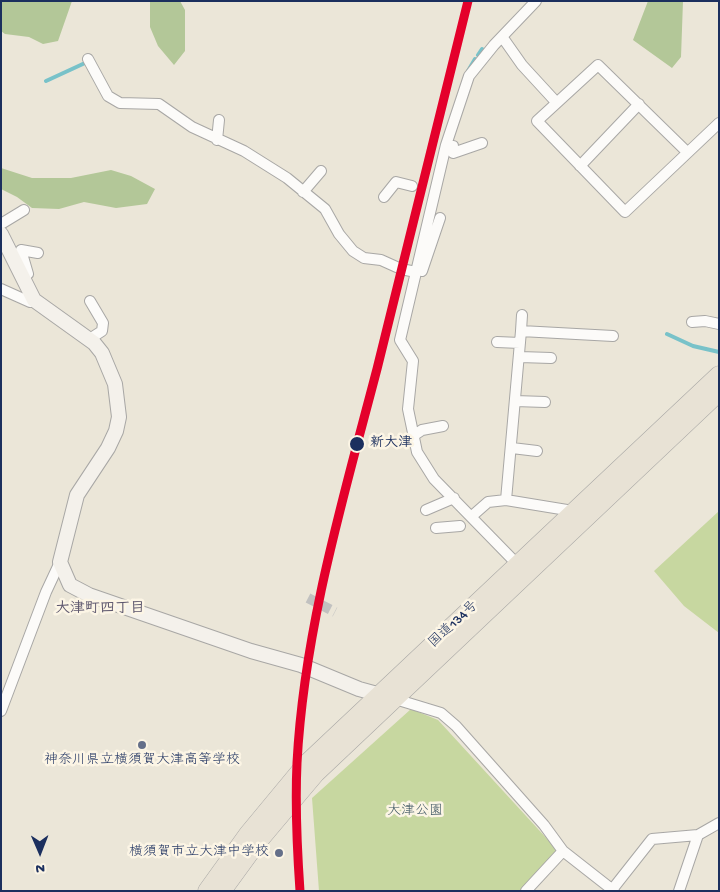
<!DOCTYPE html>
<meta charset="utf-8">
<style>
body{margin:0}
#map{position:relative;width:720px;height:892px;overflow:hidden;background:#ebe6d8;font-family:"Gochi Hand",sans-serif}
canvas{display:block}
.frame{position:absolute;inset:0;border:2px solid #1b2f5e;pointer-events:none}
.north{position:absolute;left:15px;top:827px;width:50px;height:50px;-webkit-text-stroke:4px #fcf5e5;paint-order:stroke;rotate:179deg;font-size:14px;font-weight:700;line-height:20px;text-align:center;color:#1b2f5e}
.north::after{content:'';display:block;margin:auto;width:18px;height:22px;background:#1b2f5e;clip-path:polygon(50% 0,100% 100%,50% 72%,0 100%)}
</style>
<div id="map">
<canvas width="720" height="892"></canvas>
<div class="frame"></div>
<div class="north">N</div>
</div>
<script>
const ctx = document.querySelector('canvas').getContext('2d');
ctx.lineJoin = 'round';
function paint(path, color) {
  ctx.fillStyle = color;
  ctx.fill(path, 'evenodd');
}
function trace(path, color, width, dash) {
  ctx.strokeStyle = color;
  ctx.lineWidth = width;
  ctx.lineCap = dash ? 'butt' : 'round';
  ctx.setLineDash(dash || []);
  ctx.stroke(path);
}
function label(font, color, halo, rows, align = 'center') {
  ctx.font = font + ' "Gochi Hand","Klee One",sans-serif';
  ctx.lineWidth = 5;
  ctx.setLineDash([]);
  ctx.textBaseline = 'middle';
  ctx.strokeStyle = halo;
  ctx.fillStyle = color;
  for (const [text, x, y, turn = 0] of rows) {
    ctx.save();
    ctx.translate(x, y);
    ctx.rotate((+turn || 0) * Math.PI / 180);
    ctx.textAlign = isNaN(turn) ? turn : align;
    if (halo) ctx.strokeText(text, 0, 0);
    ctx.fillText(text, 0, 0);
    ctx.restore();
  }
}
const green = new Path2D(`
 M 719,511 L 719,633 L 684,606 L 654,571 Z
 M 411,709 L 438,720 L 560,853 L 522,891 L 319,891 L 312,798 Z`);
const forest = new Path2D(`
 M 1,1 L 72,1 L 58,41 L 43,44 L 29,37 L 5,34 L 1,31 Z
 M 150,1 L 180,1 L 185,10 L 185,51 L 174,65 L 158,46 L 150,27 Z
 M 648,1 L 683,1 L 681,57 L 672,68 L 633,40 Z
 M 1,168 L 32,178 L 71,178 L 111,170 L 131,176 L 155,189 L 147,204 L 116,208 L 84,202 L 59,209 L 32,208 L 17,197 L 1,189 Z`);
const stream = new Path2D(`
 M 478,55 L 482,49
 M 468,71 L 475,59
 M 46,81 L 85,63
 M 667,334 L 693,346 L 719,352`);
const streetTunnel = new Path2D(`
 M 308,598 L 335,612`);
const street = new Path2D(`
 M 503,38 L 522,65 L 556,102
 M 88,59 L 108,96 L 120,103 L 159,104 L 192,127 L 244,151 L 287,178 L 325,209 L 339,234 L 353,251 L 364,258 L 381,260 L 401,269 L 416,272
 M 217,140 L 219,120
 M 446,145 L 453,146 L 453,153 L 482,143
 M 687,152 L 598,65 L 537,121 L 625,212 L 719,123
 M 580,166 L 639,104
 M 303,192 L 321,171
 M 384,197 L 396,182 L 412,186
 M 1,224 L 24,210
 M 422,271 L 440,218
 M 23,277 L 28,274 L 21,250 L 38,253
 M 1,289 L 30,302 L 34,300
 M 692,322 L 705,321 L 719,324
 M 521,331 L 522,315
 M 88,340 L 102,331 L 103,323 L 90,301
 M 497,342 L 520,343
 M 520,357 L 551,358
 M 515,401 L 545,402
 M 413,436 L 422,430 L 443,426
 M 512,448 L 537,451
 M 506,500 L 521,331 L 613,336
 M 426,510 L 454,498
 M 472,516 L 488,502 L 506,500 L 573,511
 M 436,528 L 460,526
 M 518,565 L 434,479 L 417,452 L 408,409 L 413,361 L 400,340 L 446,145 L 469,76 L 494,45 L 536,1
 M 395,699 L 441,713 L 456,726 L 544,825 L 563,851 L 614,891
 M 1,711 L 46,592 L 60,562
 M 526,891 L 563,851
 M 611,891 L 652,839 L 698,835 L 719,823
 M 679,891 L 698,835`);
const secondary = new Path2D(`
 M 1,234 L 34,300 L 94,343 L 102,353 L 115,384 L 119,417 L 116,431 L 108,448 L 77,495 L 60,562 L 70,585 L 89,595 L 251,651 L 301,665 L 359,689 L 388,697`);
const highway = new Path2D(`
 M 207,891 L 248,834 L 306,764 L 719,375
 M 222,891 L 257,843 L 316,773 L 719,392`);
const rail1 = new Path2D(`
 M 300,891 C 297,848 295,806 297,763 C 304,629 343,499 377,369 C 408,247 438,124 468,1`);
const markers = [
 [357,444,8,"#1b2f5e"],
 [142,745,5,"#646f89"],
 [279,853,5,"#646f89"]
];
const stopNames = [
 ["新大津",370,444]
];
const streetNames = [
 ["国道134号",454,625,-43]
];
const poiNames = [
 ["神奈川県立横須賀大津高等学校",142,761],
 ["横須賀市立大津中学校",269,853,"right"]
];
const parkNames = [
 ["大津公園",415,812]
];
const neighbourhoodNames = [
 ["大津町四丁目",100,610]
];
paint(green, '#c7d7a0');
paint(forest, '#b3c798');
trace(stream, '#78c2c9', 4);
trace(streetTunnel, '#c1c1c0', 10, [10, 5]);
trace(street, '#a8a7a5', 12);
trace(secondary, '#a8a7a5', 16);
trace(highway, '#a8a7a5', 19);
trace(street, '#fcfbf9', 10);
trace(secondary, '#f4f1eb', 14);
trace(highway, '#e8e2d5', 18);
trace(rail1, '#e4002b', 9);
for (const [x, y, r, color] of markers) {
  const dot = new Path2D();
  dot.arc(x, y, r, 0, 2 * Math.PI);
  ctx.fillStyle = color;
  ctx.fill(dot);
  trace(dot, '#fcf5e5', 2);
}
label('bold 14px', '#1b2f5e', '#fcf5e5', stopNames, 'left');
label('14px', '#1b2f5e', '#fcf5e5', streetNames);
label('14px', '#1b2f5e', '#fcf5e5', poiNames);
label('14px', '#3e5663', '#fcf5e5', parkNames);
label('bold 15px', '#5c566d', '#fcf5e5', neighbourhoodNames);
</script>
